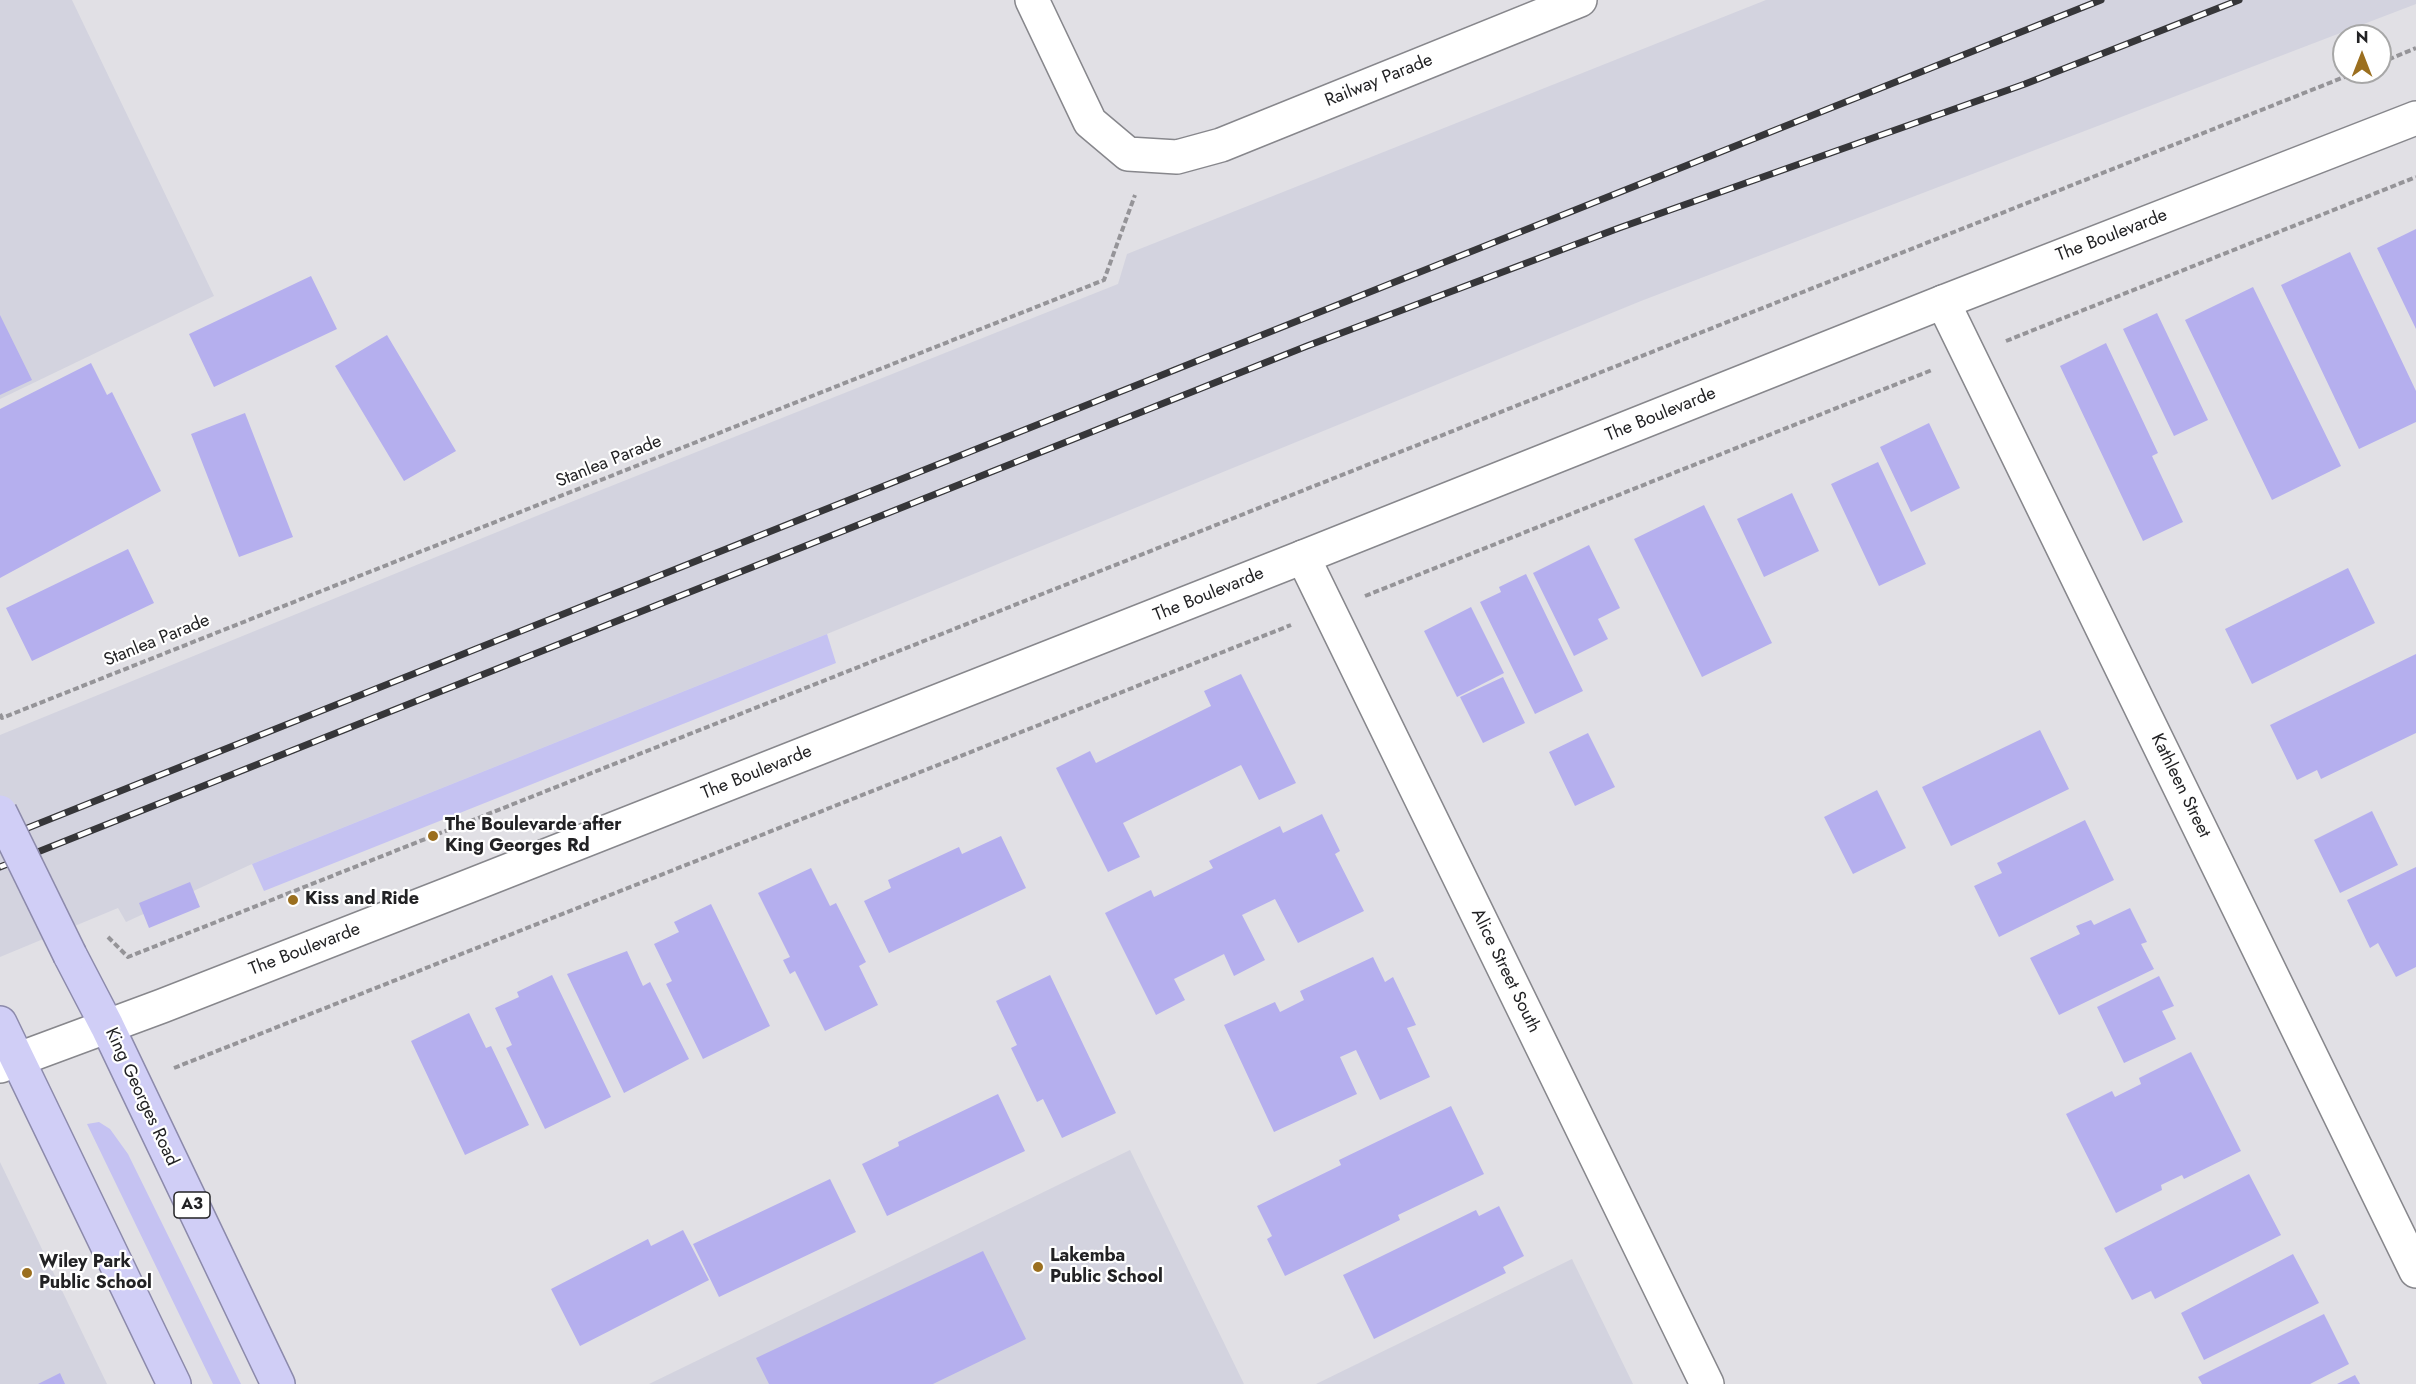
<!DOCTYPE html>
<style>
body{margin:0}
#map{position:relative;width:2416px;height:1384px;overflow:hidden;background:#e1e0e5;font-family:Jost,sans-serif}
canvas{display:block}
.north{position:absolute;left:2332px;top:24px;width:60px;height:60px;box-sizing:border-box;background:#fff;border:2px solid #a7a7a7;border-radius:50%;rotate:0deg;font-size:16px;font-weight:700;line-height:24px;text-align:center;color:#222224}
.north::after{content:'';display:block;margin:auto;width:21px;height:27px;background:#9b6f1f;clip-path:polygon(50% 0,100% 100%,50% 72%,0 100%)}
</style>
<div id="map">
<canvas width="2416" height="1384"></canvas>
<div class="north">N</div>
</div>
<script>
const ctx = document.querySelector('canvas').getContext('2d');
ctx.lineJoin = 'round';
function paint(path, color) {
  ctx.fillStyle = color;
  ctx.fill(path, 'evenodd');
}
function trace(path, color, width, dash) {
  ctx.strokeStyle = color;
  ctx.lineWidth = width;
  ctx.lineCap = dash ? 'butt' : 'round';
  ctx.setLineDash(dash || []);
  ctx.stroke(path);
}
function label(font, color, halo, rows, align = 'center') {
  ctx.font = font + ' Jost,sans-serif';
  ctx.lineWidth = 4.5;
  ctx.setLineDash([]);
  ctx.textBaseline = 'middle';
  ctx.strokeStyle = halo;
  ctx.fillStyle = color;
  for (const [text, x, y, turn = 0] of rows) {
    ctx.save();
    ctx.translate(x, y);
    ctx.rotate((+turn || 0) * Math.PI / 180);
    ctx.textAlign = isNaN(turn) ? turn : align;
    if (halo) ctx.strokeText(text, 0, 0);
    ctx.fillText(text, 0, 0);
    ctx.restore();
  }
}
const built = new Path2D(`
 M 0,0 L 72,0 L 214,296 L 0,399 Z
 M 1766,0 L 2416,0 L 2416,4 L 1641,301 L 827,634 L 252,864 L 126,922 L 118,908 L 0,957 L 0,735 L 561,506 L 1118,284 L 1127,254 Z
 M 1130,1150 L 1244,1384 L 649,1384 Z
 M 0,1162 L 107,1384 L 0,1384 Z
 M 1572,1259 L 1633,1384 L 1316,1384 Z`);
const green = new Path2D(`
 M 827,634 L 836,663 L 264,891 L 252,864 Z
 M 99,1122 L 110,1129 L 128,1154 L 241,1384 L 213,1384 L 87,1124 Z`);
const building = new Path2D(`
 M 2416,229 L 2416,329 L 2377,248 Z
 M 2350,252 L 2416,391 L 2416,422 L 2359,449 L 2281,285 Z
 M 311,276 L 337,329 L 214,387 L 189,334 Z
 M 2253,287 L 2341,466 L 2272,500 L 2185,320 Z
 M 2157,313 L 2208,420 L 2174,436 L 2123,329 Z
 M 0,315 L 32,380 L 0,395 Z
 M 387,335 L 456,451 L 404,481 L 335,366 Z
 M 2106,343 L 2158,453 L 2152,456 L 2183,522 L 2143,541 L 2060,366 Z
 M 91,363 L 107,395 L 112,392 L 161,491 L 0,578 L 0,409 Z
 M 245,413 L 293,537 L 239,557 L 191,434 Z
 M 1929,423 L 1960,488 L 1911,512 L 1880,447 Z
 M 1878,462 L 1926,564 L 1879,586 L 1831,484 Z
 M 1792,493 L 1819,551 L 1764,577 L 1737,519 Z
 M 1704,505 L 1772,643 L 1702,677 L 1634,539 Z
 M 1589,545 L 1620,608 L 1598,619 L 1608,639 L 1574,656 L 1533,573 Z
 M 128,549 L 154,603 L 32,661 L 6,608 Z
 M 2348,568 L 2375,623 L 2252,684 L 2225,629 Z
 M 1526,574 L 1583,691 L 1535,714 L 1480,602 L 1501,592 L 1499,587 Z
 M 1471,607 L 1504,673 L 1457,697 L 1424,631 Z
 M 2416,654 L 2416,733 L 2321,779 L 2317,770 L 2297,780 L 2270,725 Z
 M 1241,674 L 1296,783 L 1259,800 L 1241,765 L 1123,823 L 1140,857 L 1108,872 L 1056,768 L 1090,751 L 1096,763 L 1211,706 L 1204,691 Z
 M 1503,677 L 1525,723 L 1483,743 L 1460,697 Z
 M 2040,730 L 2069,789 L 1951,846 L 1922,787 Z
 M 1588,733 L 1615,787 L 1575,806 L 1549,752 Z
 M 1877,790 L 1906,848 L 1853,874 L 1824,817 Z
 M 2372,811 L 2398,865 L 2340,893 L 2314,840 Z
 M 1322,814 L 1340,851 L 1335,854 L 1364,911 L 1298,943 L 1275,899 L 1242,915 L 1265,960 L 1234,976 L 1224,954 L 1174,979 L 1185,1000 L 1156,1015 L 1105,913 L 1151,890 L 1154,897 L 1213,868 L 1209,861 L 1280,826 L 1283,833 Z
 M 2085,820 L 2114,880 L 1999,937 L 1974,886 L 2002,873 L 1997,863 Z
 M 1001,836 L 1026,888 L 889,953 L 864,901 L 891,888 L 888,880 L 959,847 L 962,854 Z
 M 2416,867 L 2416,967 L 2396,977 L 2378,943 L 2370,948 L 2347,900 Z
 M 811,868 L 830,906 L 836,903 L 866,962 L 859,966 L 878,1005 L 825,1031 L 795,971 L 790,974 L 783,960 L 790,957 L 758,893 Z
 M 190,882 L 200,907 L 149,928 L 139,903 Z
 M 711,904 L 770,1026 L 703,1059 L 666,984 L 672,981 L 654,944 L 679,932 L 674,922 Z
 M 2130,908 L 2147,942 L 2141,944 L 2154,969 L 2059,1015 L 2030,958 L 2080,934 L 2076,926 L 2091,920 L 2094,925 Z
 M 627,951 L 643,986 L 650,982 L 689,1059 L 624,1093 L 567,974 Z
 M 1373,957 L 1385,982 L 1393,977 L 1416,1025 L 1407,1028 L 1430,1077 L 1380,1100 L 1356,1050 L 1340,1057 L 1357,1094 L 1274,1132 L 1224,1025 L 1275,1002 L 1280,1012 L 1304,1000 L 1300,991 Z
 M 552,975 L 611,1097 L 545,1129 L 506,1048 L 512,1045 L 495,1008 L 519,997 L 517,992 Z
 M 1050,975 L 1116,1113 L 1062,1138 L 1043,1099 L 1037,1102 L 1011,1048 L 1017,1045 L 996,1001 Z
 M 2159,976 L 2174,1006 L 2162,1011 L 2176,1039 L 2124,1063 L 2097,1007 Z
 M 469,1013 L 486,1048 L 491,1046 L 529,1125 L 465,1155 L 411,1041 Z
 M 2191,1052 L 2241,1151 L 2184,1179 L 2182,1175 L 2161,1185 L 2162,1190 L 2116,1213 L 2066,1114 L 2112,1091 L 2115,1097 L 2141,1084 L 2139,1078 Z
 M 998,1094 L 1025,1151 L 887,1216 L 862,1164 L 899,1146 L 898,1142 Z
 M 1451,1106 L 1484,1174 L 1398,1215 L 1400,1220 L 1285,1276 L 1267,1239 L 1272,1236 L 1257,1206 L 1341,1165 L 1339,1160 Z
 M 2249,1174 L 2281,1235 L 2155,1299 L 2151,1291 L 2132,1300 L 2104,1248 Z
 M 830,1179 L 856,1232 L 719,1297 L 693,1244 Z
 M 1499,1206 L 1524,1256 L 1503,1267 L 1506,1273 L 1374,1339 L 1343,1275 L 1476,1210 L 1479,1216 Z
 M 683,1230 L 709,1280 L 580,1346 L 551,1289 L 648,1239 L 651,1246 Z
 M 983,1251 L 1026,1339 L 933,1384 L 769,1384 L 756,1358 Z
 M 2293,1254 L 2319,1303 L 2204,1360 L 2181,1313 Z
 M 2324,1314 L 2349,1364 L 2310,1384 L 2202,1384 L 2198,1377 Z
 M 60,1373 L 65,1384 L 38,1384 Z
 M 2355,1375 L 2360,1384 L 2337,1384 Z`);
const path = new Path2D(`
 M 2380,63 L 2416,48
 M 2006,341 L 2416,177
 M 1365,596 L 1932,370
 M 0,714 L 2,718 L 1104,280 L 1135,195
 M 108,937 L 128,957 L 2357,72
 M 174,1068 L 1291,625`);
const minor = new Path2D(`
 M 1032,0 L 1090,122 L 1128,154 L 1177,157 L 1221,145 L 1580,0
 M 1943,302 L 2416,1271
 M 1303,557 L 1707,1384`);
const tertiary = new Path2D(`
 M 0,1066 L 162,1006 L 469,886 L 1303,557 L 1943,302 L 2416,118`);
const trunk = new Path2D(`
 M 70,955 L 107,1026 L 278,1384
 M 0,1023 L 174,1384`);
const rail = new Path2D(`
 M 0,839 L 2101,0
 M 0,867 L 1307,346 L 1619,228 L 2025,84 L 2239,0`);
const trunkBridge = new Path2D(`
 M 0,812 L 70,955`);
const markers = [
 [433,836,6,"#9b6f1f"],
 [293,900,6,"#9b6f1f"],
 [1038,1267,6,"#9b6f1f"],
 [27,1273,6,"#9b6f1f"]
];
const shields = [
 [192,1205,36]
];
const shieldNames = [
 ["A3",192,1205]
];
const streetNames = [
 ["Railway Parade",1379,81,-22],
 ["The Boulevarde",2112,236,-21],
 ["The Boulevarde",1661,415,-22],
 ["Stanlea Parade",609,462,-22],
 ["The Boulevarde",1209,595,-22],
 ["Stanlea Parade",157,641,-22],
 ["The Boulevarde",757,773,-22],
 ["Kathleen Street",2180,786,64],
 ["The Boulevarde",305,950,-21],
 ["Alice Street South",1505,971,64],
 ["King Georges Road",141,1097,65]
];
const poiNames = [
 ["The Boulevarde after",445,826],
 ["King Georges Rd",445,847],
 ["Kiss and Ride",305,900],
 ["Lakemba",1050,1257],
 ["Public School",1050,1278],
 ["Wiley Park",39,1263],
 ["Public School",39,1284]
];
paint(built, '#d3d3df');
paint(green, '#c5c2f2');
paint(building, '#b5afee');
trace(minor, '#87878c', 36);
trace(tertiary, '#87878c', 36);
trace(trunk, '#8c8aab', 36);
trace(path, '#959498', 4, [6, 3]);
trace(minor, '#fff', 33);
trace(tertiary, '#fff', 33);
trace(trunk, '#d0cef6', 33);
trace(rail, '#363639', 7);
trace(rail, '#fff', 4.5, [14]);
trace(trunkBridge, '#8c8aab', 36, []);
trace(trunkBridge, '#d0cef6', 33);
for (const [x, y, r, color] of markers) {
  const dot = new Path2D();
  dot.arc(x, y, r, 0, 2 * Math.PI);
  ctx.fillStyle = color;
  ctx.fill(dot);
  trace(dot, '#fff', 2);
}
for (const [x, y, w] of shields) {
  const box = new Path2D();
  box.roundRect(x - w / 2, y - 13, w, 26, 4.5);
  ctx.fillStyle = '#fff';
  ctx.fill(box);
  trace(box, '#222224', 1.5);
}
label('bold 16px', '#222224', null, shieldNames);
label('18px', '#222224', '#fff', streetNames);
label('bold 18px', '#222224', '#fff', poiNames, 'left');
</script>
